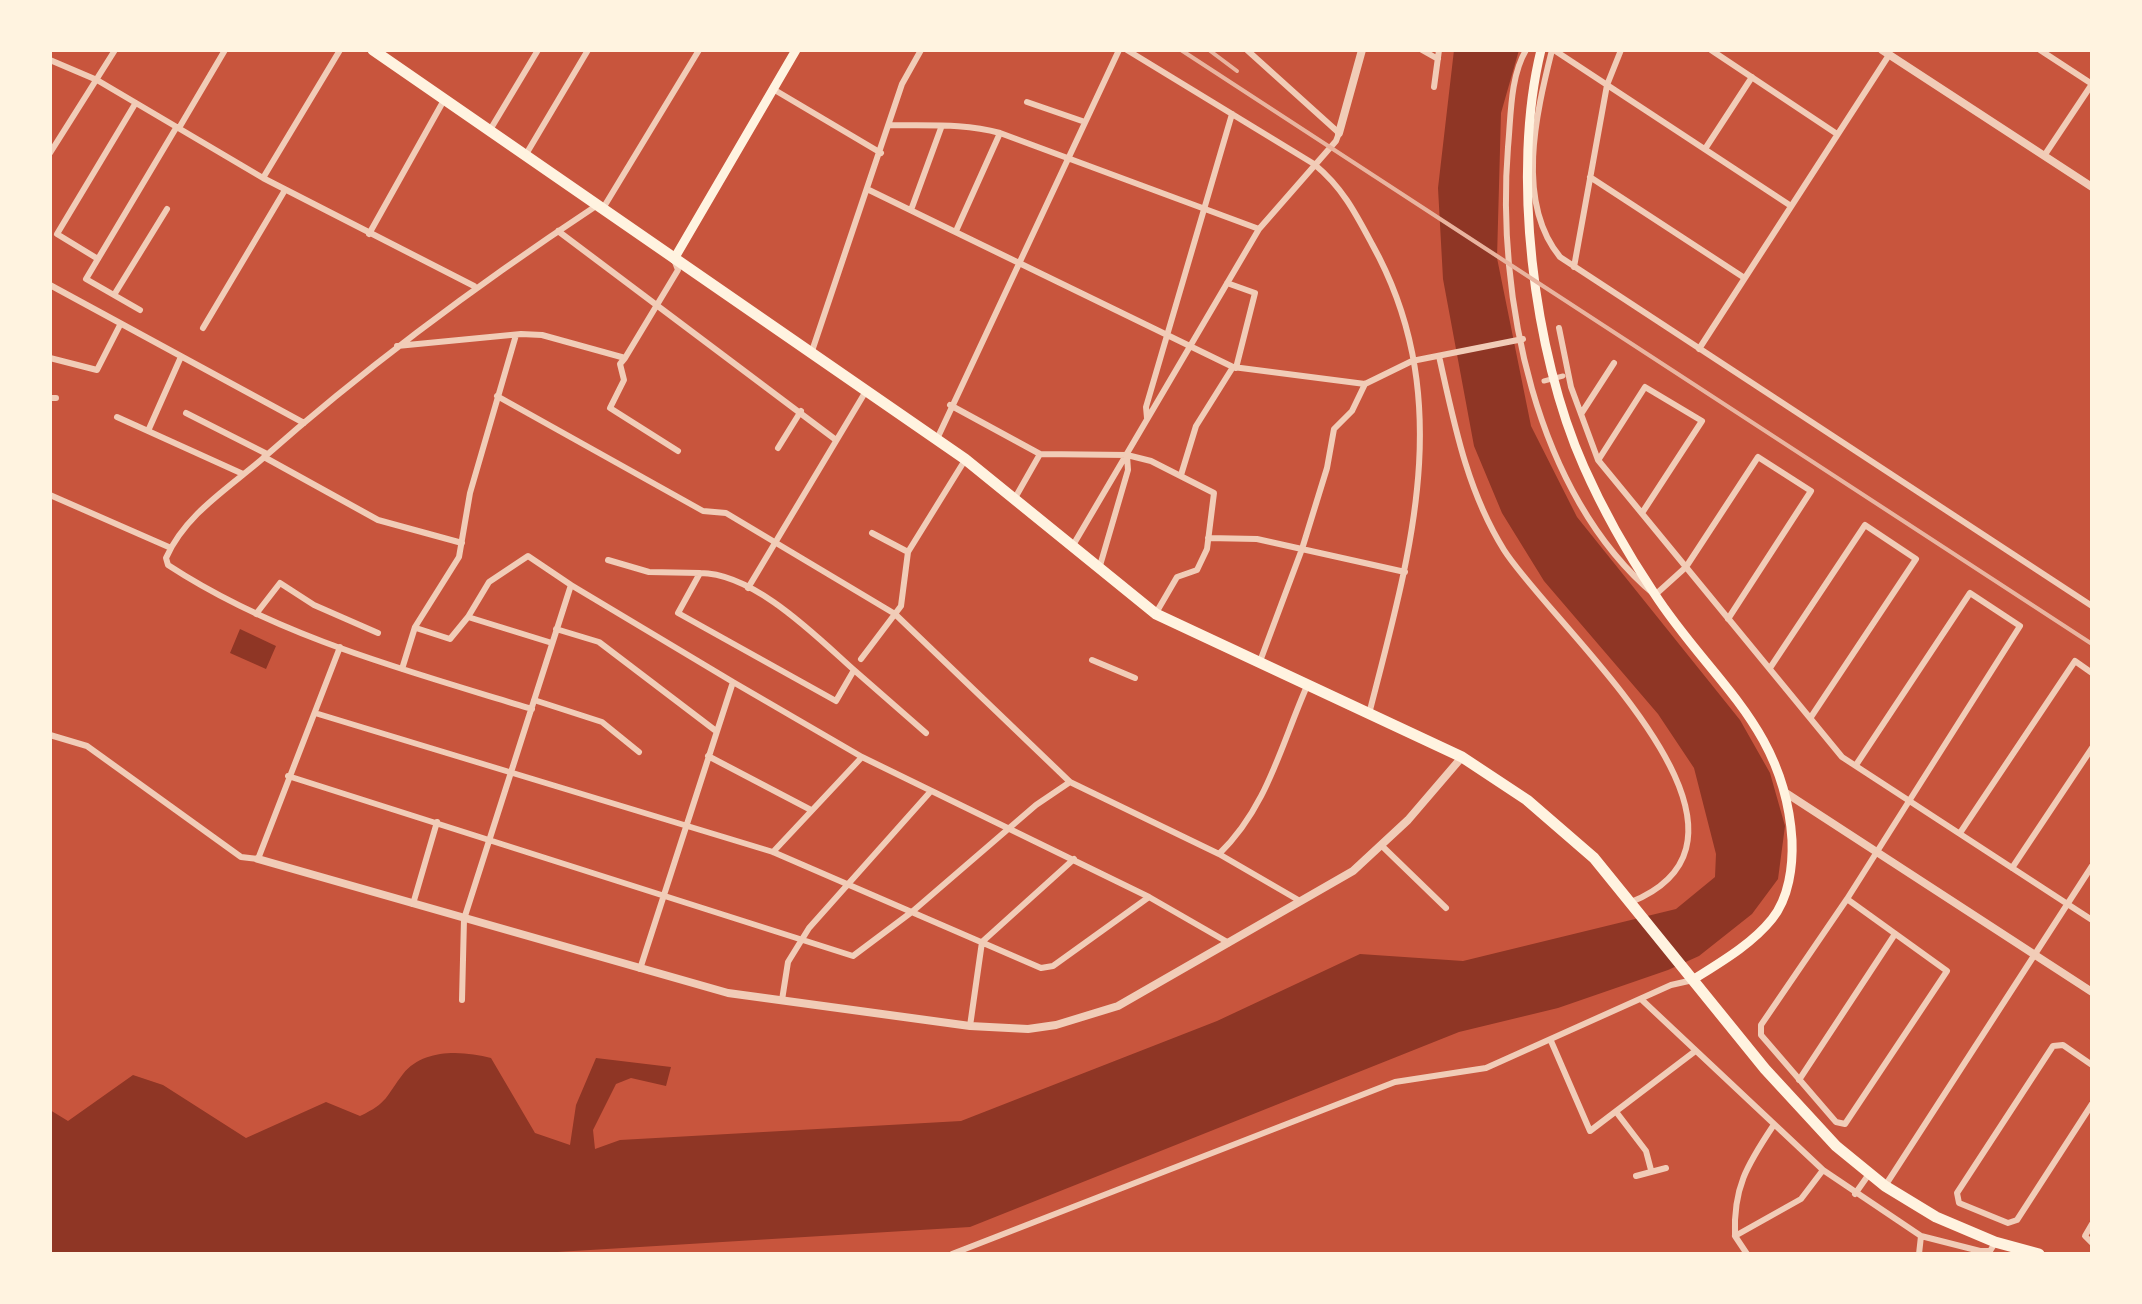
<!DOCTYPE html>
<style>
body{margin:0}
#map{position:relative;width:2142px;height:1304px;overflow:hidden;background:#c8553d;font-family:"DejaVu Sans",sans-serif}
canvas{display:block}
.frame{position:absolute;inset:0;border:52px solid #fff3e0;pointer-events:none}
</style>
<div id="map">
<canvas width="2142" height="1304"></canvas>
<div class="frame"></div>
</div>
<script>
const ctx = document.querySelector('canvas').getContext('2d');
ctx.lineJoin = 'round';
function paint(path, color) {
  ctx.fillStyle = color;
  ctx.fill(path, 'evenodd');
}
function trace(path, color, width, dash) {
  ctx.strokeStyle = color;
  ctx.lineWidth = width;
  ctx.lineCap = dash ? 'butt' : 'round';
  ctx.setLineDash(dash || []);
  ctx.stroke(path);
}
const water = new Path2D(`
 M 1454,50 L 1519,50 L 1501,113 L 1497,258 L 1531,426 L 1577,517 L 1740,720 L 1770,773 L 1785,826 L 1778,879 L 1752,914 L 1699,956 L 1668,970 L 1558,1008 L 1459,1032 L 970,1227 L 524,1254 L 50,1254 L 50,1110 L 68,1121 L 133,1075 L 163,1085 L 246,1138 L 326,1102 L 360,1116 C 388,1103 386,1096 403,1074 C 424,1048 463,1051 491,1058 L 535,1133 L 570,1145 L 576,1105 L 596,1058 L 671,1067 L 666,1086 L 631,1078 L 616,1084 L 593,1130 L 595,1149 L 620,1140 L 961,1121 L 1217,1021 L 1360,954 L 1463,961 L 1676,909 L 1715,877 L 1716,854 L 1694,768 L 1658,714 L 1544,581 L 1502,513 L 1474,446 L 1443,279 L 1438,188 Z
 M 240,629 L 276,646 L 266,669 L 230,653 Z`);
const pedestrian = new Path2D(`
 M 1544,381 L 1563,376`);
const minor = new Path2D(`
 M 1127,50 L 1314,164 C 1342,187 1355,212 1372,244 C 1458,399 1410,554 1369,714
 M 1422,50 L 1438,59
 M 1526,50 C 1510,77 1511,116 1508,147 C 1496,295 1535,495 1655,595 L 1686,567 L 1758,457 L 1811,491 L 1728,619
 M 1552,50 C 1536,114 1515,202 1560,257 L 2092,606
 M 1554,50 L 1791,206
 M 1711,50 L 1837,134
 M 2040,50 L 2092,84 L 2044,156
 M 50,60 L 97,80 L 263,178 L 474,286
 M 1434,87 L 1439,50
 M 773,89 L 881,153
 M 1027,102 L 1085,122
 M 890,125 C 928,126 963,123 1000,133 L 1259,229
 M 179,128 L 225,50
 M 490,130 L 538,50
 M 1705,149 L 1752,77
 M 50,153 L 115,50
 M 525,156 L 588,50
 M 1590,177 L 1743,277
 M 263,178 L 340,50
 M 869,190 L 1233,367 L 1365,384 L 1412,361 L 1523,339
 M 602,210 L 699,50
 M 911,210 L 941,128
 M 558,231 L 836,440
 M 956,231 L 1000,133
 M 369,234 L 444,100
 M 98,259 L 57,234 L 135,104
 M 1574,267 L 1607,85 L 1621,50
 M 1227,283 L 1255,293 L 1236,368
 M 50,285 L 304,423
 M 114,295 L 167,209
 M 140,310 L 86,279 L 176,128
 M 203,328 L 285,190
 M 1559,328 L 1571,387 L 1598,460 L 1842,757 L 2092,920
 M 397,346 L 521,334 L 542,335 L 625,358 L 678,270 L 675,262
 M 1699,349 L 1889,55
 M 812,351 L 902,84 L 921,50
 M 1439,356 C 1454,423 1467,491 1504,550 C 1552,626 1798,834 1631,902
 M 50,358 L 97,370 L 120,325
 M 625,358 L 620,364 L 624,380 L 610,408 L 678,451
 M 180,359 L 148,431 L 243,474
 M 497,396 L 703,511 L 726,513 L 895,614 L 1070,782 L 1219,854 L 1300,901
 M 50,398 L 56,398
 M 950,405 L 1040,454 L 1127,455 L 1151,461 L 1214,493 L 1207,549 L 1197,570 L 1177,577 L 1156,613
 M 186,413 L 267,454
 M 1581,414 L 1614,363
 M 117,417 L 148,431
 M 1147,418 L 1146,407 L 1232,114
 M 937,439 L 1119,50
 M 778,448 L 801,411
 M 264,457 L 378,520 L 462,543
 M 1599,459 L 1645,387 L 1702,421 L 1642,513
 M 1181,475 L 1196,426 L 1233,367
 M 50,495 L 171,548
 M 1015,498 L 1040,454
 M 872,533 L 908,552
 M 1208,538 L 1257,539 L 1405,572
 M 1072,547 L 1259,229 L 1336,141 L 1339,133 L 1247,50
 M 608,560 L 649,572 L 700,573
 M 1099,569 L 1128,470 L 1127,456
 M 700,573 C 754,573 816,636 854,670 L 836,701 L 678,613 Z
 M 748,588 L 866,391
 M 256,614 L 280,583 L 314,605 L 378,633
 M 468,617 L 489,582 L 528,556 L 571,585
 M 416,628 L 450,639 L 468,617 L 552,643
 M 556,629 L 599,642 L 716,731
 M 861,659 L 901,606 L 908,552 L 965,460
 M 1092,660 L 1135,678
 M 1259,664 L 1302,549 L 1327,468 L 1334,429 L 1352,411 L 1365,384
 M 1770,668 L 1865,525 L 1916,559 L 1811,717
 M 402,669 L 415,627 L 459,557 L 470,493 L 516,335
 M 854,670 L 926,733
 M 733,682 L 862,757
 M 534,700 L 602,722 L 639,752
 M 532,709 C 408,671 278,637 168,565 L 166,558 C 185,515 227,489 261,460 C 367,366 478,284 596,206
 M 315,713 L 773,852 L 1041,968 L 1053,966 L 1149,897 L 862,757 L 773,852
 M 50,735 L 87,746 L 241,857 L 258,859 L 340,647
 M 708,756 L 811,810
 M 288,776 L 853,956 L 913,911 L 1036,805 L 1070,782
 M 1960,833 L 2075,661 L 2092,673
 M 1382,846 L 1446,908
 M 1219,854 C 1267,808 1281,745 1307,686
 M 2012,868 L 2092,748
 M 1149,897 L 1229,943
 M 1847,899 L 1947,971 L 1845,1124 L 1836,1122 L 1761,1035 L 1761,1025 Z
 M 1847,899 L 2020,626 L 1970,593 L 1856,765
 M 413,904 L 437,822
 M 1641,999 L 1823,1170 L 1801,1199 L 1735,1236 C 1733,1188 1747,1165 1773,1126
 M 462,1000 L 464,919 L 571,585 L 733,682 L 640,969
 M 782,1000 L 788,962 L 809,928 L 931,791
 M 970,1026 L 982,942 L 1074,859
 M 1551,1041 L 1590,1131 L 1694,1052
 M 2092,1065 L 2063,1045 L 2053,1046 L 1957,1193 L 1959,1203 L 2008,1223 L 2017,1220 L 2092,1104
 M 1799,1080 L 1895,934
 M 1617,1113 L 1646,1151 L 1651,1170
 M 1823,1170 L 1921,1236 L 1980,1251 L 1990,1251 L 1995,1243
 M 1636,1176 L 1666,1168
 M 1885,1186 L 2092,866
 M 1855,1194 L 1869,1174
 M 2092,1224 L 2085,1236 L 2092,1243
 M 1735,1236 L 1747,1254
 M 952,1254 L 1395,1082 L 1486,1068 L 1671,985 L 1693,980
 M 1919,1254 L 1921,1236`);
const tertiary = new Path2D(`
 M 1882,50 L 2092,187
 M 1339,133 L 1362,50
 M 1786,793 L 2092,992
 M 258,859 L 728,993 L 970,1026 L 1028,1029 L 1056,1025 L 1118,1006 L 1353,871 L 1408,820 L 1462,757`);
const secondary = new Path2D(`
 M 1541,50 C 1511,171 1533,353 1584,467 C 1603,510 1628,554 1654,593 C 1710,680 1785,726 1792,840 C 1793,866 1789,898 1772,919 C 1752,944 1721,962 1694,979
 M 674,259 L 796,50`);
const trunk = new Path2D(`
 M 373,50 L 965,459 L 1156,614 L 1462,757 L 1527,800 L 1594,858 L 1765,1069 L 1836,1146 L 1885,1186 L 1936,1217 L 1995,1242 L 2039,1254`);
const rail = new Path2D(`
 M 1181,50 L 2092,644
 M 1209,50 L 1237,71`);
paint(water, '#8f3625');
trace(pedestrian, '#f1ccb7', 5);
trace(minor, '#f1ccb7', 6);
trace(tertiary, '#f1ccb7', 8);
trace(secondary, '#fff3e0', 9);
trace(trunk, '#fff3e0', 11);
trace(rail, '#e9b49f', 4);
</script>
